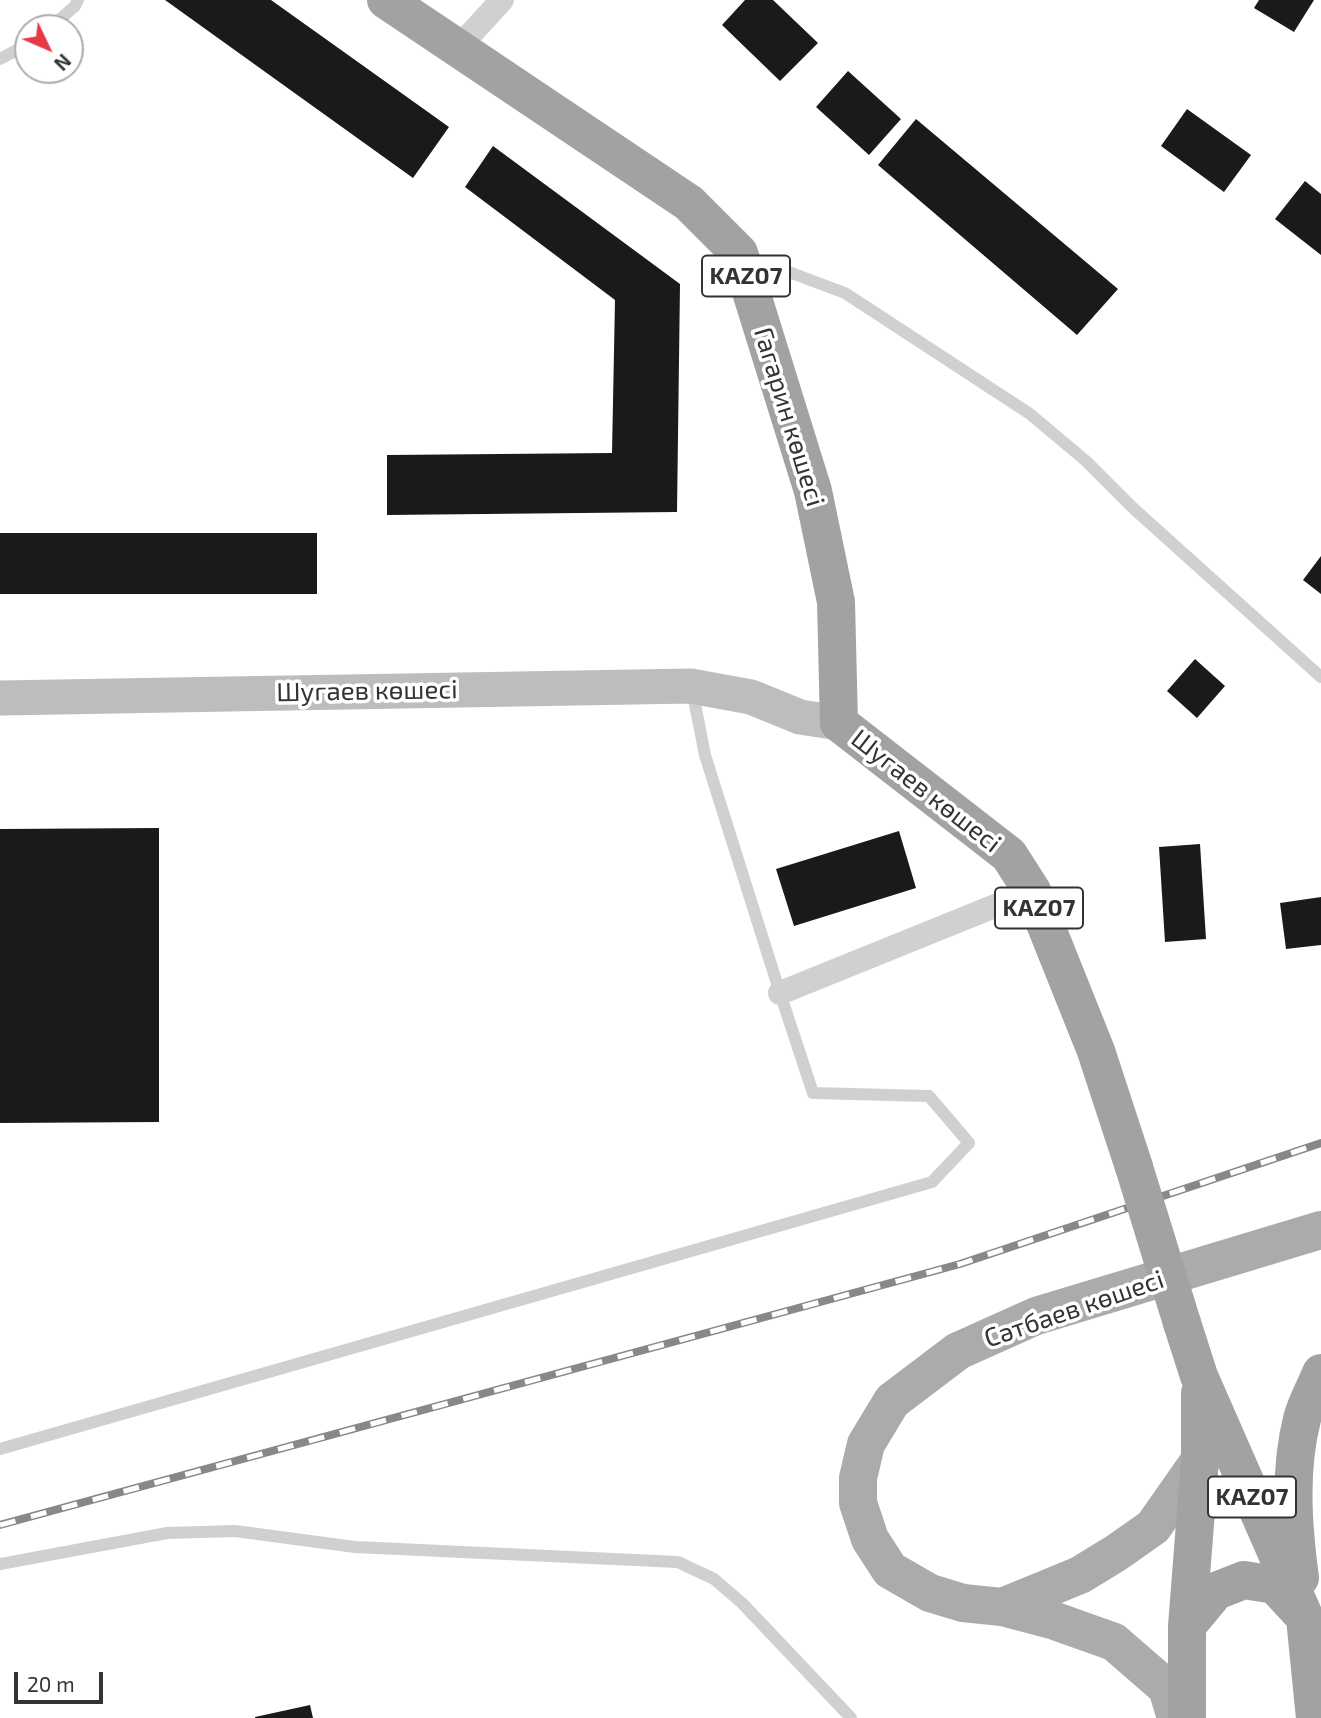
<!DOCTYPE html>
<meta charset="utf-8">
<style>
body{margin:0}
#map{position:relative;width:1321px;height:1718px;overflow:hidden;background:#fff;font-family:"Exo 2",sans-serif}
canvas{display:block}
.north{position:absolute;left:14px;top:14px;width:70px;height:70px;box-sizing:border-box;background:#fff;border:2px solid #adadad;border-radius:50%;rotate:134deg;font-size:19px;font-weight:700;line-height:28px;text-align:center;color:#333}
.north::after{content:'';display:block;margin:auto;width:24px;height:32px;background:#e63946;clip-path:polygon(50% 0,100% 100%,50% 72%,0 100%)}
.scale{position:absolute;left:14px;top:1672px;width:89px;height:32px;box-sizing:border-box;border:4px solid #333;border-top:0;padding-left:9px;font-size:21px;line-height:24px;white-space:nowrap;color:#333;-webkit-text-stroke:5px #fff;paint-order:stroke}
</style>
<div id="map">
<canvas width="1321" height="1718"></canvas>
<div class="north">N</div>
<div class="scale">20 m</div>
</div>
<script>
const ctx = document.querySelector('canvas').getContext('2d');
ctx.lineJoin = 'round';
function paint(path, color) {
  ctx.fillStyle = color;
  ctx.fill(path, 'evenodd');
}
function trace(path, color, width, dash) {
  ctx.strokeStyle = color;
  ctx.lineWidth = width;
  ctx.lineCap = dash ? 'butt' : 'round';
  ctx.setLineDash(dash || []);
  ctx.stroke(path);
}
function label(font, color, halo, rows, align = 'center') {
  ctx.font = font + ' "Exo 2",sans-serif';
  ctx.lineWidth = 7;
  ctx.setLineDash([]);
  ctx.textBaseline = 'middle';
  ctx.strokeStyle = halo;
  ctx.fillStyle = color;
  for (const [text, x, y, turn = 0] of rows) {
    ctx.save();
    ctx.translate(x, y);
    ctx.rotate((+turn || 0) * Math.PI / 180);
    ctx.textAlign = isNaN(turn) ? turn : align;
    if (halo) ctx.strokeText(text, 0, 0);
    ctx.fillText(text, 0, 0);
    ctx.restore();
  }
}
const building = new Path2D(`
 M 165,0 L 271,0 L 449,127 L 413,178 Z
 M 745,0 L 773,0 L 818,43 L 780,81 L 722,25 Z
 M 1259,0 L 1314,0 L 1294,32 L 1254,8 Z
 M 848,71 L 901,119 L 869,155 L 816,107 Z
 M 1187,109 L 1251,155 L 1224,192 L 1161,146 Z
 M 916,119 L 1118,289 L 1077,335 L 878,165 Z
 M 493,146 L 680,284 L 677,512 L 387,515 L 387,455 L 612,453 L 615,300 L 465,187 Z
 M 1305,181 L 1321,194 L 1321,255 L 1275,219 Z
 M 0,533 L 317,533 L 317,594 L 0,594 Z
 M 1321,556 L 1321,594 L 1303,580 Z
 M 1195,659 L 1225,686 L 1197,718 L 1167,691 Z
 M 159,828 L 159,1122 L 0,1123 L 0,829 Z
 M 899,831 L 916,888 L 794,926 L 776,869 Z
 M 1200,844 L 1206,939 L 1165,942 L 1159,847 Z
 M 1321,897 L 1321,945 L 1286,949 L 1280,903 Z
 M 310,1705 L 313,1718 L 255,1718 L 255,1717 Z`);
const service = new Path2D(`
 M 50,28 L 75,6 L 78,0
 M 0,59 L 28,44
 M 746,256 L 845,293 L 1030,414 L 1086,461 L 1133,508 L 1321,677
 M 0,1449 L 932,1182 L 969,1143 L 929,1096 L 813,1093 L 780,993 L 705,755 L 692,689
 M 0,1564 L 167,1533 L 235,1531 L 355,1547 L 678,1562 L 714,1579 L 742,1603 L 851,1718`);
const minor = new Path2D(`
 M 457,49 L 502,0
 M 780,993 L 1032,891`);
const secondary = new Path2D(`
 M 0,698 L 691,686 L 751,697 L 800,717 L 839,723`);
const primary = new Path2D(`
 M 1002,1607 L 1080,1575 L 1116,1553 L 1153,1527 L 1200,1460
 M 1176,1718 L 1167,1688 L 1114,1642 L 1055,1621 L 1002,1607 L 963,1603 L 930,1593 L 890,1570 L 870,1539 L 858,1503 L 858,1478 L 866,1444 L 892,1401 L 958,1351 L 1036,1316 L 1321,1230`);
const trunk = new Path2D(`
 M 386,0 L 689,203 L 739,253 L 813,491 L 836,602 L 839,723 L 1009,855 L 1032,891 L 1096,1051 L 1134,1167
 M 1182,1323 L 1199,1376 L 1305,1618 L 1315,1718
 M 1300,1578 C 1293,1525 1289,1471 1302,1419 C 1306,1403 1315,1388 1321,1373
 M 1187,1626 L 1216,1591 L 1244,1580 L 1275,1585 L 1299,1611
 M 1187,1718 L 1187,1626 L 1200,1460 L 1200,1393`);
const rail = new Path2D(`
 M 0,1525 L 960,1264 L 1321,1143`);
const trunkBridge = new Path2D(`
 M 1134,1167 L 1182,1323`);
const shields = [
 [746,276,88],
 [1039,908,88],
 [1252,1497,88]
];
const shieldNames = [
 ["KAZ07",746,276],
 ["KAZ07",1039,908],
 ["KAZ07",1252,1497]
];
const streetNames = [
 ["Гагарин көшесі",789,417,73],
 ["Шугаев көшесі",367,691,-1],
 ["Шугаев көшесі",926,791,38],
 ["Сәтбаев көшесі",1074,1309,-19]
];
paint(building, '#1a1a1a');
trace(service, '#d0d0d0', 12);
trace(minor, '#d0d0d0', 24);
trace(secondary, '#bdbdbd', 35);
trace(primary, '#ababab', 38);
trace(trunk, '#a2a2a2', 38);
trace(rail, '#888', 8);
trace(rail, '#fff', 5, [16]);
trace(trunkBridge, '#a2a2a2', 38);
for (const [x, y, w] of shields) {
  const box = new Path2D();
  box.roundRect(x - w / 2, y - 20.5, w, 41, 5);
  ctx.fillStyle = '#fff';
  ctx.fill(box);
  trace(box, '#333', 2);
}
label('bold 24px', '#333', null, shieldNames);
label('26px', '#333', '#fff', streetNames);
</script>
